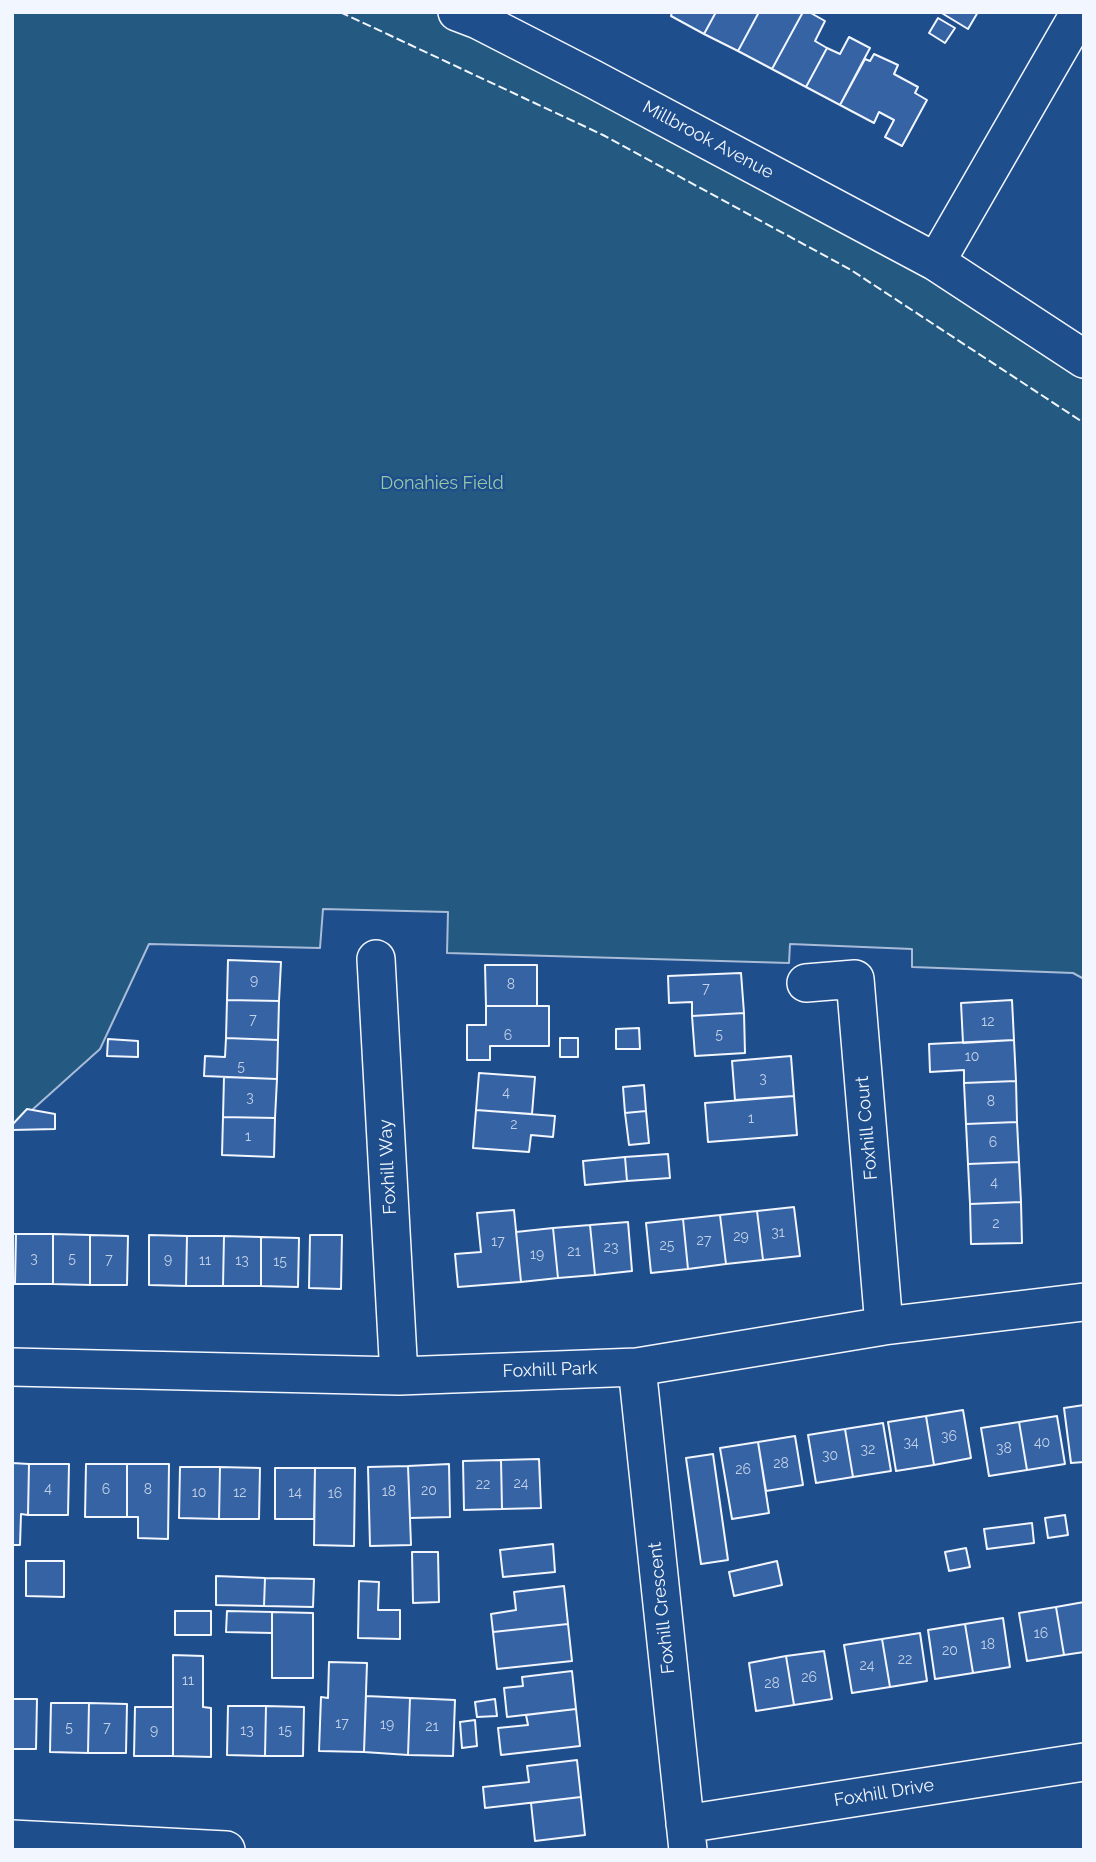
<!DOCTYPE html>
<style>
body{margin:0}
#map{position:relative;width:1096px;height:1862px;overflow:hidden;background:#1f4e8c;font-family:Raleway,sans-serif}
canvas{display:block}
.frame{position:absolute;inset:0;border:14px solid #f2f6ff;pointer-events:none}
</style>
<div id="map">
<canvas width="1096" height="1862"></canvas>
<div class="frame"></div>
</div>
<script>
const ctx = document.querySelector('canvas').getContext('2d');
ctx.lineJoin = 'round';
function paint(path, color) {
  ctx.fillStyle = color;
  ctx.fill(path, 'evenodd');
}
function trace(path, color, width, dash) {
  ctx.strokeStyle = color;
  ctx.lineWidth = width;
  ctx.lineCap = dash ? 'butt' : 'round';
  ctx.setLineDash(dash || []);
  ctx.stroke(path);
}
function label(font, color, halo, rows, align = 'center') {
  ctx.font = font + ' Raleway,sans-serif';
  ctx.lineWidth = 5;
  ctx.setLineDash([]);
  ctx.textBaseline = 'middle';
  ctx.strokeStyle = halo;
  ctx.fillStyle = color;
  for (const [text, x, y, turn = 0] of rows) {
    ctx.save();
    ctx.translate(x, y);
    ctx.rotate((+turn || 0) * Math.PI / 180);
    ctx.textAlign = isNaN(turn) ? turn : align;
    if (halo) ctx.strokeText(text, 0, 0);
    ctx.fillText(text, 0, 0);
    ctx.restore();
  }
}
const green = new Path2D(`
 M 12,12 L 454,12 L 593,79 L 1084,368 L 1084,979 L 1073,973 L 912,967 L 912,949 L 790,944 L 789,963 L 447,953 L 448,912 L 323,909 L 320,948 L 149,944 L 100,1049 L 12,1128 Z`);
const building = new Path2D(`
 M 672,12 L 716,12 L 704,34 L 671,16 Z
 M 716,12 L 759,12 L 738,51 L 704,34 Z
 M 759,12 L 803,12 L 772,69 L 738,51 Z
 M 803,12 L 809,12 L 825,21 L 815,41 L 827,48 L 806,87 L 772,69 Z
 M 940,12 L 978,12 L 968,29 Z
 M 938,18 L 955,28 L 945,43 L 929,33 Z
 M 849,37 L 870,48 L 840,105 L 806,87 L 827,48 L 840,54 Z
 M 874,54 L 898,65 L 894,74 L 918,87 L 915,93 L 927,100 L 902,146 L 885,137 L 894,120 L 879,112 L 874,123 L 840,105 L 865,59 L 870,61 Z
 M 228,960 L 281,962 L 279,1001 L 227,1000 Z
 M 485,965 L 537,965 L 537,1006 L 486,1006 Z
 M 741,973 L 744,1013 L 692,1016 L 692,1002 L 669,1003 L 668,976 Z
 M 227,1000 L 279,1001 L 278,1040 L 226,1038 Z
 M 1012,1000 L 1014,1040 L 963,1043 L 961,1003 Z
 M 486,1006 L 549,1006 L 549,1046 L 490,1046 L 490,1060 L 467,1060 L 467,1025 L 486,1025 Z
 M 744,1013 L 745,1053 L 695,1056 L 692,1016 Z
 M 639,1028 L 640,1049 L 616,1049 L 616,1029 Z
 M 226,1038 L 278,1040 L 277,1079 L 204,1076 L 205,1056 L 225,1057 Z
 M 560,1038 L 578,1038 L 578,1057 L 560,1057 Z
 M 108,1039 L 138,1041 L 138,1057 L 107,1056 Z
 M 1014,1040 L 1016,1081 L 964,1083 L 964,1070 L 930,1072 L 929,1044 Z
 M 791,1056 L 794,1096 L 735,1100 L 732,1061 Z
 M 479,1073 L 535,1077 L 532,1114 L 476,1110 Z
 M 224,1077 L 277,1079 L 275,1118 L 223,1117 Z
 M 1016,1081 L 1017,1122 L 966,1124 L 964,1083 Z
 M 644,1085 L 646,1111 L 625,1113 L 623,1087 Z
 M 794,1096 L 797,1135 L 708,1142 L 705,1103 Z
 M 27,1109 L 55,1114 L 55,1129 L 12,1130 L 12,1125 Z
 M 476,1110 L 555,1116 L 553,1137 L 531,1135 L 529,1152 L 473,1148 Z
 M 646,1111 L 649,1143 L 629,1145 L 625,1113 Z
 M 223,1117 L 275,1118 L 274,1157 L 222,1155 Z
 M 1017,1122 L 1019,1162 L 968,1164 L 966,1124 Z
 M 668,1154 L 670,1178 L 627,1181 L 625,1157 Z
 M 625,1157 L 627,1181 L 585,1185 L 583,1161 Z
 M 1019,1162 L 1021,1202 L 970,1204 L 968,1164 Z
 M 1021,1202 L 1022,1243 L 971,1244 L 970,1204 Z
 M 794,1207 L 800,1256 L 763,1260 L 757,1211 Z
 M 514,1210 L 521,1282 L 458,1287 L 455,1254 L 481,1252 L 477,1213 Z
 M 757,1211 L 763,1260 L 726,1264 L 720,1215 Z
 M 720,1215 L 726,1264 L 688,1269 L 683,1219 Z
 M 683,1219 L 688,1269 L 651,1273 L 646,1223 Z
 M 628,1222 L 632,1271 L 595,1275 L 590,1225 Z
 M 590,1225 L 595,1275 L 558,1278 L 553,1228 Z
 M 553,1228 L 558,1278 L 521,1282 L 516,1232 Z
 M 12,1234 L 16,1234 L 15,1284 L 12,1284 Z
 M 16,1234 L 53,1234 L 53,1284 L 15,1284 Z
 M 53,1234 L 90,1235 L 90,1285 L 53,1284 Z
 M 90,1235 L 128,1236 L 127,1285 L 90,1285 Z
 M 149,1235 L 187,1236 L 186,1286 L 149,1285 Z
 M 310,1235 L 342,1235 L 341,1289 L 309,1288 Z
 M 187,1236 L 224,1236 L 223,1286 L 186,1286 Z
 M 224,1236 L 261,1237 L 261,1286 L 223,1286 Z
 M 261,1237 L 299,1238 L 298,1287 L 261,1286 Z
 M 1084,1405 L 1084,1462 L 1071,1463 L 1064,1408 Z
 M 963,1410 L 971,1458 L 934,1465 L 926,1416 Z
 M 926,1416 L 934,1465 L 896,1471 L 888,1422 Z
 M 1057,1416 L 1065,1464 L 1027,1470 L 1019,1422 Z
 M 1019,1422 L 1027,1470 L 989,1476 L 981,1428 Z
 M 883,1423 L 891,1471 L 853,1477 L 845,1429 Z
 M 845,1429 L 853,1477 L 816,1483 L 808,1435 Z
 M 795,1436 L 803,1485 L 766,1491 L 758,1442 Z
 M 758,1442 L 769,1513 L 732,1519 L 720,1448 Z
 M 713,1454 L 728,1560 L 701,1564 L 686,1458 Z
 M 539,1459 L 541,1508 L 502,1509 L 501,1460 Z
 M 501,1460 L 502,1509 L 464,1510 L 463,1461 Z
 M 12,1463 L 29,1464 L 28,1515 L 21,1514 L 20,1545 L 12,1545 Z
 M 29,1464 L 69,1464 L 68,1515 L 28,1515 Z
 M 86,1464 L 127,1464 L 127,1517 L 85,1517 Z
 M 127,1464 L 169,1464 L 168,1539 L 138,1538 L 138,1517 L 127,1517 Z
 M 449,1464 L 450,1517 L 410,1518 L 408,1466 Z
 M 408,1466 L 411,1545 L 370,1546 L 368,1467 Z
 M 180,1467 L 220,1467 L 219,1519 L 179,1518 Z
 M 220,1467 L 260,1468 L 259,1519 L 219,1519 Z
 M 275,1468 L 315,1468 L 314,1519 L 275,1519 Z
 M 315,1468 L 355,1468 L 354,1546 L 314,1545 Z
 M 1065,1515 L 1068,1535 L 1048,1538 L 1045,1518 Z
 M 1032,1523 L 1034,1543 L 987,1549 L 984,1529 Z
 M 553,1544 L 555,1572 L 503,1577 L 500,1550 Z
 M 966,1548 L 970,1567 L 949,1571 L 945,1552 Z
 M 412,1552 L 438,1552 L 439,1602 L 413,1603 Z
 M 26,1561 L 64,1561 L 64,1597 L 26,1596 Z
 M 777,1561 L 782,1585 L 734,1596 L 729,1572 Z
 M 216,1576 L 265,1578 L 264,1606 L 216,1605 Z
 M 265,1578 L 314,1579 L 313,1607 L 264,1606 Z
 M 359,1581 L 379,1582 L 378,1610 L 400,1610 L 400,1639 L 358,1638 Z
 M 564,1586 L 568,1624 L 493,1632 L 491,1614 L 516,1610 L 514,1592 Z
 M 1084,1602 L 1084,1652 L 1064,1655 L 1056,1607 Z
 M 1056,1607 L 1064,1655 L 1027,1661 L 1019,1613 Z
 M 175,1611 L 211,1611 L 211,1635 L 175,1635 Z
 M 227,1611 L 272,1612 L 272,1633 L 226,1632 Z
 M 272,1612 L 313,1613 L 313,1678 L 272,1678 Z
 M 1003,1618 L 1010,1667 L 973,1673 L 965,1624 Z
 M 568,1624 L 572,1661 L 497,1669 L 493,1632 Z
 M 965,1624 L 973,1673 L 935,1679 L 928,1630 Z
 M 920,1633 L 927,1681 L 890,1687 L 882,1639 Z
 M 882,1639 L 890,1687 L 852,1693 L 844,1645 Z
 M 824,1651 L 832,1699 L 794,1705 L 786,1656 Z
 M 173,1655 L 203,1656 L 203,1707 L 211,1708 L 211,1757 L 173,1756 Z
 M 786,1656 L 794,1705 L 756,1711 L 749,1663 Z
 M 329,1662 L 367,1663 L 364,1752 L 319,1751 L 321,1697 L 328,1698 Z
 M 572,1671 L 576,1709 L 507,1717 L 504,1688 L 523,1686 L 522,1677 Z
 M 366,1696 L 410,1698 L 408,1755 L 364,1752 Z
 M 410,1698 L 455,1700 L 453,1756 L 408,1755 Z
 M 12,1699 L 37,1699 L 36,1749 L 12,1749 Z
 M 495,1699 L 497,1716 L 477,1717 L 475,1702 Z
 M 51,1703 L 89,1703 L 88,1753 L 50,1752 Z
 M 89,1703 L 127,1704 L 126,1753 L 88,1753 Z
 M 228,1706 L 266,1706 L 265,1756 L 227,1755 Z
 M 266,1706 L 304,1707 L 303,1756 L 265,1756 Z
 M 135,1707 L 173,1707 L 173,1756 L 134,1756 Z
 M 576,1709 L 580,1746 L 501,1755 L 498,1728 L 528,1725 L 526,1715 Z
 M 475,1720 L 477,1746 L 462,1748 L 460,1722 Z
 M 577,1760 L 581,1797 L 485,1808 L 483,1787 L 529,1782 L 527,1766 Z
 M 581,1797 L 585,1835 L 535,1841 L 531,1803 Z`);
const minor = new Path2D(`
 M 457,12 L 478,20 L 593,79 L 936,262 L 1084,359
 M 936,262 L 1080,12
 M 376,959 L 399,1376
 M 806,983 L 855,979 L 884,1326
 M 12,1367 L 399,1376 L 637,1367 L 884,1326 L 1084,1302
 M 637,1367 L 688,1850
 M 685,1824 L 1084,1762
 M 12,1839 L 226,1850`);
const fence = new Path2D(`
 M 340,12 L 603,135 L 851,270 L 1084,423`);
const numberNames = [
 ["9",254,981],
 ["8",511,985],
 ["7",706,989],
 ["7",253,1020],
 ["12",988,1022],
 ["5",719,1035],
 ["6",508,1036],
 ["10",972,1057],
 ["5",241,1067],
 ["3",763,1079],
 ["4",506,1093],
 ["3",250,1098],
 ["8",991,1102],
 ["1",751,1119],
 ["2",514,1125],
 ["1",248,1137],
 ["6",993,1143],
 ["4",994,1183],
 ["2",996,1224],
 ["31",778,1233],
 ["29",741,1237],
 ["27",704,1241],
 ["17",498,1242],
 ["25",667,1246],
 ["23",611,1248],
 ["21",574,1252],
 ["19",537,1255],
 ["3",34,1259],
 ["5",72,1259],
 ["7",109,1260],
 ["9",168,1260],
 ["11",205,1261],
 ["13",242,1261],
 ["15",280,1262],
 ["36",949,1437],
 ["34",911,1443],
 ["40",1042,1443],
 ["38",1004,1449],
 ["32",868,1450],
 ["30",830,1456],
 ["28",781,1464],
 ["26",743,1470],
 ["24",521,1484],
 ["22",483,1485],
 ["4",48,1489],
 ["6",106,1490],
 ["8",148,1490],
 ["20",429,1491],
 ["18",389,1492],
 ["10",199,1493],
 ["12",240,1493],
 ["14",295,1493],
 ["16",335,1494],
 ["16",1041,1634],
 ["18",988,1645],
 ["20",950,1651],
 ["22",905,1660],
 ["24",867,1666],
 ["26",809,1678],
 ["11",188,1681],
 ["28",772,1684],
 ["17",342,1724],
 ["19",387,1725],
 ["21",432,1727],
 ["5",69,1728],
 ["7",107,1728],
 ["9",154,1731],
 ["13",247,1731],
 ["15",285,1731]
];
const streetNames = [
 ["Millbrook Avenue",708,140,28],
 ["Foxhill Court",867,1128,-95],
 ["Foxhill Way",388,1167,-93],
 ["Foxhill Park",550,1370,-2],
 ["Foxhill Crescent",662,1608,-96],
 ["Foxhill Drive",884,1793,-9]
];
const parkNames = [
 ["Donahies Field",442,484]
];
paint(green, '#245a82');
trace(green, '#a8bbd7', 2);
paint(building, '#3563a3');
trace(building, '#f2f6ff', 2);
trace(minor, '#f2f6ff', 40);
trace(minor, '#1f4e8c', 37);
trace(fence, '#f2f6ff', 2, [9, 3.5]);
label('14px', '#c3d1e8', null, numberNames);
label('18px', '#f2f6ff', '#1f4e8c', streetNames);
label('18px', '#97c8a6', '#1f4e8c', parkNames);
</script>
